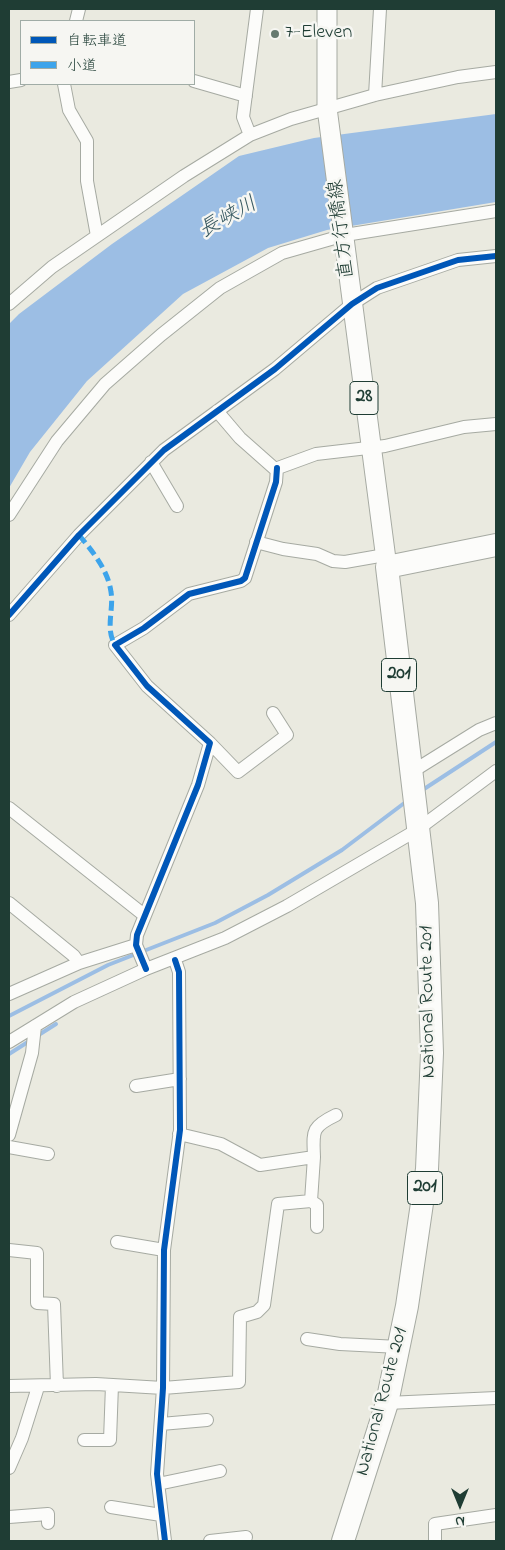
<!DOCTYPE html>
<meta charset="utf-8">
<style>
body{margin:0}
#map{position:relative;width:505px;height:1550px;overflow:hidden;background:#eaeae0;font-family:"Indie Flower","Klee One",sans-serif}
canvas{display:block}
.frame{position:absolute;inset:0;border:10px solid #1f3d34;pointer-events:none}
.legend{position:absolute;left:20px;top:20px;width:175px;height:65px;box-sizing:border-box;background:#f6f6f2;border:1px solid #a0aca6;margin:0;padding:6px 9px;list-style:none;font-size:15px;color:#1f3d34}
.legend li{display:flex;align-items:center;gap:10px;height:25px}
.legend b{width:25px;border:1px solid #a0aca6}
.north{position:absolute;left:435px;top:1480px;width:50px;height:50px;-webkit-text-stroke:4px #f6f6f2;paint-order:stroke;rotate:180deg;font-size:14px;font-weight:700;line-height:20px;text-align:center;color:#1f3d34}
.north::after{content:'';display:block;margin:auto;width:18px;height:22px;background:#1f3d34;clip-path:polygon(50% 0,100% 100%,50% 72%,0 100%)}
</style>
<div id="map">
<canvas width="505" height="1550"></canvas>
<div class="frame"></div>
<ul class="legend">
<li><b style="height:6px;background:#0057b8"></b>自転車道</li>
<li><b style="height:6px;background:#3da4eb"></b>小道</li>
</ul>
<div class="north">N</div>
</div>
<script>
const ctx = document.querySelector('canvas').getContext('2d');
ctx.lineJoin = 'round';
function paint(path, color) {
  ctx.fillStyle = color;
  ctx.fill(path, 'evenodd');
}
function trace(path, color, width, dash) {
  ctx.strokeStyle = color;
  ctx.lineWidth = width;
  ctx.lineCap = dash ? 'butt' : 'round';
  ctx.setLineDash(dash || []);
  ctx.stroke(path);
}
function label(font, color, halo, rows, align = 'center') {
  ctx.font = font + ' "Indie Flower","Klee One",sans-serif';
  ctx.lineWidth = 5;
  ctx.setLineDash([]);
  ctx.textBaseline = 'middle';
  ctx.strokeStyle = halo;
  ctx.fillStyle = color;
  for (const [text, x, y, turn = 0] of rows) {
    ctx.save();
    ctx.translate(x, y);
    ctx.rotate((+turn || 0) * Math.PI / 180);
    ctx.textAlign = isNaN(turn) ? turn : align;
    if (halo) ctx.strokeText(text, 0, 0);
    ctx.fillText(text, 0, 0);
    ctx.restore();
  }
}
const water = new Path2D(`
 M 496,114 L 496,202 L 327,230 L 268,248 L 183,294 L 87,381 L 30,452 L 9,488 L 9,324 L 19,314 L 112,244 L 239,156 L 314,138 Z`);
const stream = new Path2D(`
 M 421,791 L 496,742
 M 9,1016 L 108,965 L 215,923 L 268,895 L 342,850 L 407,801
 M 37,1036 L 56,1024
 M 9,1054 L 31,1040`);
const street = new Path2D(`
 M 76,21 L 79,9
 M 194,81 L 246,96
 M 9,82 L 21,80
 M 64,84 L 69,110 L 87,141 L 87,181 L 97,236
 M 375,95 L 380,9
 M 250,135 L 243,117 L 257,9
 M 9,304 L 52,267 L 184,176 L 250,135 L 291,119 L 375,95 L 458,77 L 496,72
 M 217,411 L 240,438 L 275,469 L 316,454 L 385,446 L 464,427 L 496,424
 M 151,462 L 177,506
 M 9,515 L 57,441 L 105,384 L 161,335 L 220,288 L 282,253 L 345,235 L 496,211
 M 256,542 L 283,549 L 317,554 L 333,561 L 345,562 L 385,555
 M 9,615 L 79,535 L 164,450 L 275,369 L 352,304 L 377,288 L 458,260 L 496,256
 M 210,743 L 238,772 L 287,735 L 273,713
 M 410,773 L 479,730 L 496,723
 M 9,808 L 144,915
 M 9,903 L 74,956 L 79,963
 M 146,969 L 136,945 L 137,935 L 198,785 L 210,743 L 147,686 L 115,645 L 144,628 L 189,594 L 241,581 L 245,578 L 276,482 L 277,468
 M 9,994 L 79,963 L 136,945
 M 9,1042 L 74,1002 L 146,969 L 225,938 L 287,906 L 417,830 L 496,771
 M 136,1086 L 180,1079
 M 179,1134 L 221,1144 L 260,1165 L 314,1157 C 313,1131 311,1127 336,1115
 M 9,1135 L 32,1053 L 35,1026
 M 9,1147 L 48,1154
 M 314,1157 L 311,1201 L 317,1205 L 317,1227
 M 117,1242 L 164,1250
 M 9,1250 L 37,1253 L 37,1303 L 54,1304 L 57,1386
 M 307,1339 L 340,1344 L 399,1347
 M 9,1386 L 96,1384 L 163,1388 L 239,1382 L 240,1317 L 257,1312 L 264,1305 L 278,1204 L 311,1201
 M 387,1403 L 496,1398
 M 161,1424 L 207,1420
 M 84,1440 L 110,1440 L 112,1385
 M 9,1468 L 22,1438 L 38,1387
 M 158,1484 L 220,1471
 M 111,1507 L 161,1515
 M 9,1517 L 48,1514 L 48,1523
 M 165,1541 L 157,1474 L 163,1388 L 164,1250 L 180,1130 L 179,972 L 175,960
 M 210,1541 L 246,1537
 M 435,1541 L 435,1524 L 496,1515`);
const primary = new Path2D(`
 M 327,9 L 327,108 L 387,567`);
const highway = new Path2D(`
 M 343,1541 L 387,1403 L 407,1306 L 427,1169 L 432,1053 L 427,903 L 387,567 L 496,545`);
const quiet = new Path2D(`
 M 79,535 C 93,552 108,570 111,592 C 114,610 105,628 115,645`);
const cycleway = new Path2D(`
 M 9,615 L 79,535 L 164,450 L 275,369 L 352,304 L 377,288 L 458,260 L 496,256
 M 146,969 L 136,945 L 137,935 L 198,785 L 210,743 L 147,686 L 115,645 L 144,628 L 189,594 L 241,581 L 245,578 L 276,482 L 277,468
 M 165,1541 L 157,1474 L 163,1388 L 164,1250 L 180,1130 L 179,972 L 175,960`);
const markers = [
 [275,34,5,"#667a70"]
];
const shields = [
 [364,398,28],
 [399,675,35],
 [425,1188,35]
];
const shieldNames = [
 ["28",364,398],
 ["201",399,675],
 ["201",425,1188]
];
const poiNames = [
 ["7-Eleven",285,34]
];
const streetNames = [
 ["直方行橋線",343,229,-97],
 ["National Route 201",429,1002,-91],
 ["National Route 201",383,1402,-75]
];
const waterNames = [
 ["長峡川",229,219,-29]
];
paint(water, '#9cbee4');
trace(stream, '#9cbee4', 4);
trace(street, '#a6aaa2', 14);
trace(primary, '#a6aaa2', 21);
trace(highway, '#a6aaa2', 24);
trace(street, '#fcfcfa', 12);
trace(primary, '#fcfcfa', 19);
trace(highway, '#fcfcfa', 22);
trace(quiet, '#3da4eb', 5, [10, 5]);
trace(cycleway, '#0057b8', 6);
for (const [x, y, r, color] of markers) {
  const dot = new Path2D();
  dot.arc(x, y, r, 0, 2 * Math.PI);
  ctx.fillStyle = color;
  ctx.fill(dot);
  trace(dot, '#f6f6f2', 2);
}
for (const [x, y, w] of shields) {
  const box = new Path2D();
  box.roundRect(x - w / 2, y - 16.5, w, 33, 4);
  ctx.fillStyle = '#f6f6f2';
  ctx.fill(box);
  trace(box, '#1f3d34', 1);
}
label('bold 19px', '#1f3d34', null, shieldNames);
label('20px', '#1f3d34', '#f6f6f2', poiNames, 'left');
label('20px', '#1f3d34', '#f6f6f2', streetNames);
label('italic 21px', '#365860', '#f6f6f2', waterNames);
</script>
